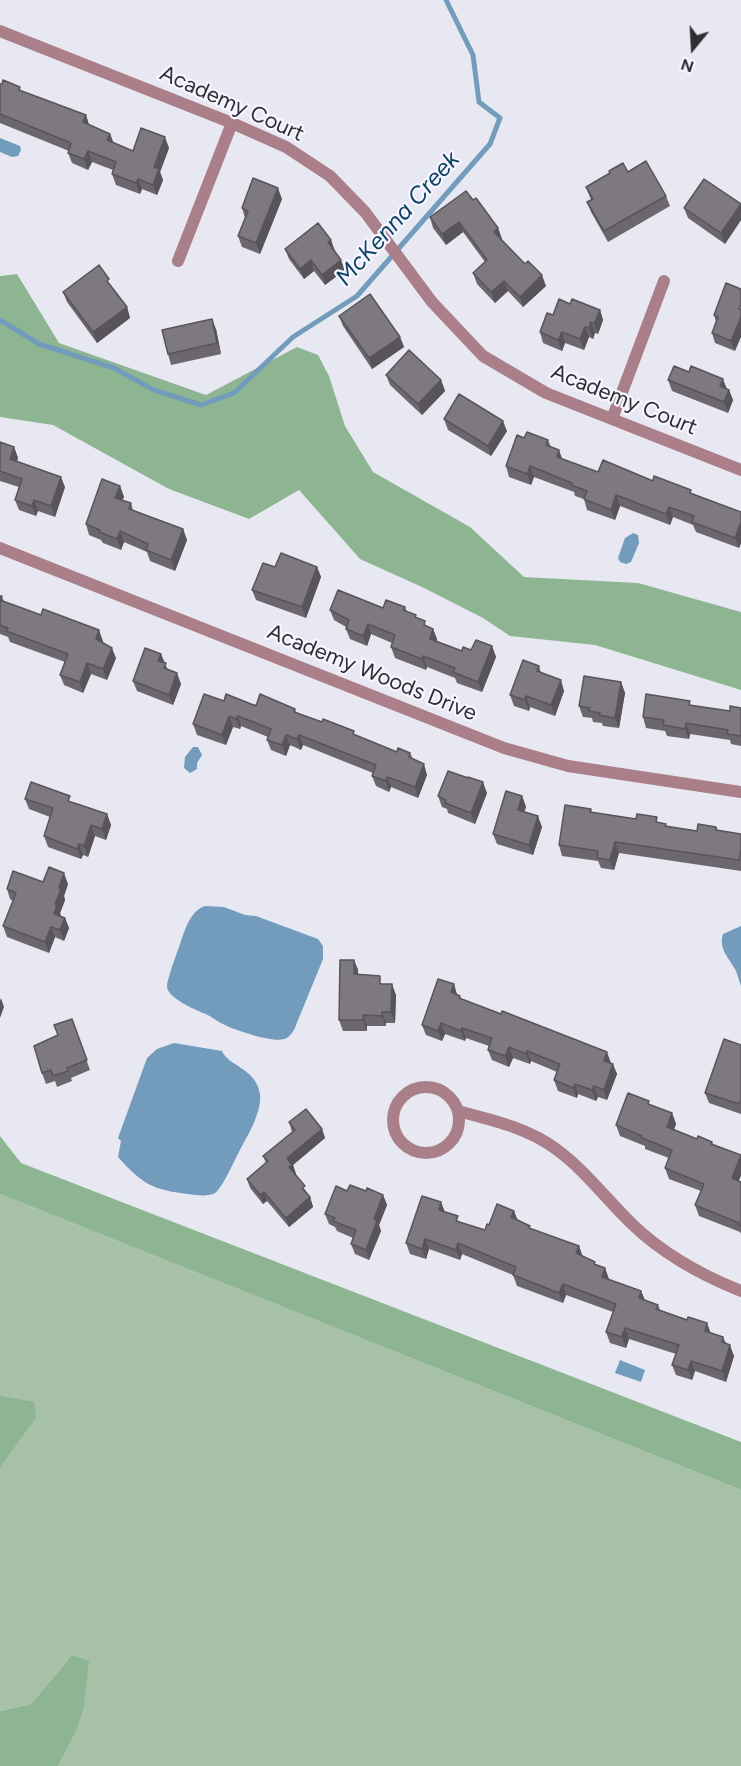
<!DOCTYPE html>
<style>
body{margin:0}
#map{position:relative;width:741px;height:1766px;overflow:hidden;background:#e8e8f2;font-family:Figtree,sans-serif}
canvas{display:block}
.north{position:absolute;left:663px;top:18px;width:60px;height:60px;-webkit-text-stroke:4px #f5f6ff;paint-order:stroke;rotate:198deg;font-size:16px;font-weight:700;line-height:24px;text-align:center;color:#2f2f33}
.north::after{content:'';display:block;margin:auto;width:21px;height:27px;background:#2f2f33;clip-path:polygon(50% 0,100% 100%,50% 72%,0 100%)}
</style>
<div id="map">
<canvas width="741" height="1766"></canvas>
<div class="north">N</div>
</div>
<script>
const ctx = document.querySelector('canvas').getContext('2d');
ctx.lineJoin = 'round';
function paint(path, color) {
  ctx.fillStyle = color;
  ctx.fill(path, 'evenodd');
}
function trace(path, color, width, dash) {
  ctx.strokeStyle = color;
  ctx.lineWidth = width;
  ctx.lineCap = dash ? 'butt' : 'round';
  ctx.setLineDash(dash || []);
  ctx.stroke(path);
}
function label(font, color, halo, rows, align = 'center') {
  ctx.font = font + ' Figtree,sans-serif';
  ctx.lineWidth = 4.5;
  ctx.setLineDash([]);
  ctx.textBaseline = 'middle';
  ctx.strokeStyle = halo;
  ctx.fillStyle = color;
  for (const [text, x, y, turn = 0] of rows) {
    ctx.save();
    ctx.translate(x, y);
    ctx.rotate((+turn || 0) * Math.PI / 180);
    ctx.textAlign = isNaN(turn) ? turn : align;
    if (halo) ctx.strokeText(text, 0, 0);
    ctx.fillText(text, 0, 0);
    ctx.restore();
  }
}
const green = new Path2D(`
 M 0,1194 L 741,1490 L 741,1766 L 58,1766 L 75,1734 L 72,1655 L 31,1704 L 0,1711 Z`);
const forest = new Path2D(`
 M 17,274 L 59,343 L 206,395 L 297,347 L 318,355 L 329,376 L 345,426 L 373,472 L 470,527 L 524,577 L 638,583 L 741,612 L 741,690 L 595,645 L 510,636 L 483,618 L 422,587 L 360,559 L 299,490 L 249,519 L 169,489 L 53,425 L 0,417 L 0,276 Z
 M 0,1136 L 21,1163 L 741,1442 L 741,1490 L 0,1194 Z
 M 0,1396 L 34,1402 L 36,1418 L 0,1467 Z
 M 72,1655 L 89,1661 L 84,1707 L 75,1734 L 58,1766 L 0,1766 L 0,1711 L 31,1704 Z`);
const water = new Path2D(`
 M 0,138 L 20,146 L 21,150 L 18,156 L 12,157 L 0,152 Z
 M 633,533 L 638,535 L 639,543 L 631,562 L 626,564 L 620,562 L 618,558 L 625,538 Z
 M 193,747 L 198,747 L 202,755 L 197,763 L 197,769 L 190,773 L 184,768 L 185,757 Z
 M 205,906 L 224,907 L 245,915 L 256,916 L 318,939 L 323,946 L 323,959 L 294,1030 C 291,1034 289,1038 284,1039 C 273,1043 234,1030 223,1024 C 216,1021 210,1015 203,1013 C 194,1009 168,998 167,987 C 167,978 179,948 182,938 C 187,925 191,911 205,906 Z
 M 741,926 L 741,986 C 739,981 738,976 736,971 C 730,959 718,949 723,934 Z
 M 174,1043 L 222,1051 C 228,1066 256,1068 260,1094 C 262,1110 250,1132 242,1146 C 237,1155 222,1189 215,1193 C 208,1197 196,1195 188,1194 C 153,1190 142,1184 118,1157 L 121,1141 L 118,1138 L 147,1058 L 157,1049 Z
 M 620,1360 L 645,1370 L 641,1382 L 615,1373 Z`);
const stream = new Path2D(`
 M 0,320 L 39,344 L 114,368 L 154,390 L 201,405 L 234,393 L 293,337 L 357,296 L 490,144 L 500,118 L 479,102 L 473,55 L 446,0`);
const minor = new Path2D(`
 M 0,31 L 232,123 L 286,147 L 330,176 L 365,212 L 432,302 L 483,356 L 546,393 L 741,470
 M 178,261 L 232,123
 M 612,419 L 664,281
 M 0,548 L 504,748 L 568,766 L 741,792
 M393 1120a33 33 0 1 1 66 0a33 33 0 1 1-66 0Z
 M 458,1111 C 492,1120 528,1128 556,1149 C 585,1170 606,1199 632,1224 C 663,1254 701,1275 741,1291`);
const wall = new Path2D(`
 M 0,84 L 86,115 L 89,125 L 110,134 L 113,142 L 133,151 L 169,148 L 160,172 L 163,180 L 157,195 L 142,189 L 140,194 L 116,185 L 112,174 L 113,170 L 92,162 L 88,170 L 72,163 L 68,153 L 69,151 L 0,123 Z
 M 628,172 L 666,196 L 670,206 L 608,242 L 591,212 L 587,202 L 591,200 L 586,187 Z
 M 282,199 L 260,254 L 242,247 L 238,236 L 245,218 L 242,208 Z
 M 473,200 L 498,228 L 502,239 L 501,240 L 546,286 L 523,307 L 508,291 L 495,303 L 477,284 L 473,273 L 485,262 L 463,232 L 446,245 L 433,228 L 430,217 Z
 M 741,204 L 741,220 L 725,244 L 688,218 L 684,208 Z
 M 331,240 L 334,251 L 345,270 L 325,285 L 314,271 L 304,279 L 289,259 L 285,249 Z
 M 726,283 L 735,351 L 715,343 L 712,333 L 716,322 L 714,315 Z
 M 113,288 L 127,307 L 130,318 L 97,343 L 67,302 L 63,292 Z
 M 570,304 L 600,310 L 603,320 L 598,334 L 595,333 L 593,339 L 589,337 L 584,350 L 565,343 L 562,351 L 543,343 L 540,332 L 553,315 Z
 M 339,316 L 400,337 L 404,347 L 372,369 L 343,326 Z
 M 216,329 L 221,354 L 171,365 L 168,354 Z
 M 386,375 L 441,380 L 445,391 L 422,415 L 390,385 Z
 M 668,380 L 729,390 L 733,400 L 728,413 L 672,391 Z
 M 444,419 L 507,431 L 491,456 L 448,430 Z
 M 548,440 L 551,447 L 562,459 L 598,472 L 653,481 L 693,494 L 741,512 L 741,543 L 739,548 L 696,532 L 693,525 L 673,517 L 670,525 L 620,506 L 615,520 L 587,510 L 584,499 L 575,496 L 574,492 L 534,477 L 531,485 L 509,477 L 506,466 Z
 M 0,442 L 14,447 L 18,458 L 17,461 L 65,487 L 55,517 L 38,511 L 36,516 L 19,510 L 15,500 L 19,487 L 0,481 Z
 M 120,486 L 124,497 L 122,500 L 131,503 L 133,510 L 183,529 L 187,540 L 175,571 L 150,561 L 147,552 L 124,542 L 121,550 L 103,543 L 101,540 L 89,535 L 86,524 Z
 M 317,567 L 321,577 L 306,618 L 256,600 L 252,590 Z
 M 0,596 L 2,596 L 4,602 L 103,641 L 103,642 L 116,658 L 107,680 L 91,674 L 83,693 L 64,685 L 60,675 L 65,662 L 10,642 L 8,637 L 0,634 Z
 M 405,607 L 407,612 L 417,618 L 427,626 L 433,629 L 437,639 L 437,641 L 462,651 L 492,646 L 496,657 L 482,692 L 457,683 L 455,678 L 427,667 L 426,670 L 395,658 L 391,647 L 392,643 L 371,634 L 367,646 L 350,639 L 346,629 L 346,627 L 334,620 L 330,610 Z
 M 161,654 L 168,670 L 181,684 L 173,705 L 137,691 L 133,681 Z
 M 539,666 L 541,673 L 564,691 L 555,716 L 530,707 L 529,711 L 514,706 L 510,695 Z
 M 621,682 L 625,693 L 619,728 L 603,726 L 602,723 L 593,722 L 592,718 L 583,717 L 579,706 Z
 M 224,701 L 295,709 L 296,712 L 397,752 L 410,753 L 413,759 L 427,775 L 418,798 L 391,787 L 389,792 L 376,786 L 372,776 L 373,773 L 303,745 L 301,750 L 290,745 L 286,756 L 271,750 L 267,740 L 268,737 L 241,726 L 240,729 L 233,727 L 226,745 L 197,735 L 193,724 Z
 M 691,705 L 730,711 L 741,708 L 741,746 L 731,744 L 730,740 L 690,734 L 689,739 L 667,736 L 665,731 L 646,728 L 643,717 Z
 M 468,778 L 487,793 L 475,824 L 448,813 L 447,809 L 442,807 L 438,796 Z
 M 522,796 L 526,807 L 524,812 L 542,827 L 533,855 L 497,844 L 493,834 Z
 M 25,799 L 73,802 L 107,814 L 111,825 L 106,840 L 95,836 L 88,857 L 83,855 L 81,859 L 48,847 L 44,836 L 50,817 L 29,809 Z
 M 591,809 L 592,813 L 659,822 L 666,826 L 697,831 L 716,827 L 718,830 L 741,834 L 741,871 L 619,853 L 614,870 L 601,868 L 598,861 L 562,856 L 559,845 Z
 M 43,882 L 68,884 L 64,896 L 65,900 L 60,913 L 61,916 L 65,918 L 69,928 L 64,941 L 55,937 L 49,953 L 7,937 L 3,926 L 13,901 L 10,899 L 7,889 Z
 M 354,960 L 358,970 L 358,974 L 383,984 L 396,995 L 395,1023 L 386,1023 L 386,1026 L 367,1026 L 367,1031 L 343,1031 L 339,1020 Z
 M 454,984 L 457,995 L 460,996 L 461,999 L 611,1063 L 617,1074 L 607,1100 L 598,1097 L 596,1101 L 578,1094 L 577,1098 L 558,1091 L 554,1080 L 557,1072 L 531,1061 L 530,1064 L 513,1058 L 509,1067 L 492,1060 L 488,1050 L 489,1046 L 466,1038 L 465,1041 L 445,1034 L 442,1041 L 426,1035 L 422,1025 Z
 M 72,1019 L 90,1070 L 71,1078 L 72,1081 L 57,1087 L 55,1081 L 46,1084 L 42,1073 L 58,1035 Z
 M 741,1045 L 741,1114 L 709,1103 L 705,1093 Z
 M 651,1105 L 672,1113 L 676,1124 L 674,1129 L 697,1139 L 712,1142 L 713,1144 L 741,1155 L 741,1175 L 739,1181 L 741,1182 L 741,1234 L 740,1232 L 699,1216 L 695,1205 L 701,1191 L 669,1179 L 665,1168 L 669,1158 L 645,1149 L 645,1146 L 620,1136 L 616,1125 Z
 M 289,1122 L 322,1129 L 325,1138 L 293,1165 L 296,1174 L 295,1175 L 310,1197 L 313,1207 L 289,1227 L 267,1201 L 263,1204 L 250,1188 L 247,1179 L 266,1163 L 263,1156 L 292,1132 Z
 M 347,1191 L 366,1191 L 383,1195 L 387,1205 L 379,1225 L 381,1231 L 369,1260 L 355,1254 L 351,1244 L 353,1238 L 337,1231 L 335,1227 L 329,1224 L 325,1214 Z
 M 514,1211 L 517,1220 L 531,1229 L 579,1246 L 582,1256 L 596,1265 L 605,1268 L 609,1280 L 641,1291 L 645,1300 L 658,1305 L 660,1310 L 687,1320 L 707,1323 L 710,1333 L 723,1337 L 726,1343 L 734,1356 L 726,1382 L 695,1371 L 692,1380 L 676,1375 L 672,1365 L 676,1354 L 629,1339 L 626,1348 L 610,1343 L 606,1332 L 613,1312 L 566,1295 L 563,1303 L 517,1286 L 513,1275 L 462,1254 L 460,1260 L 429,1249 L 426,1259 L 410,1254 L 406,1243 L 445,1212 L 460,1222 L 485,1230 L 489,1225 Z`);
const shadedWall = new Path2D(`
 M 86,115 L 89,125 L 83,122 Z
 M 110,134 L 114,144 L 107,140 Z
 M 165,137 L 169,148 L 160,172 L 163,180 L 157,195 L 153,185 L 154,167 Z
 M 88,151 L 92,162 L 88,170 L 84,159 Z
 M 138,179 L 142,189 L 140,194 L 136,183 Z
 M 278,188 L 282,199 L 260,254 L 256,243 Z
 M 741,204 L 741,220 L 725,244 L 721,233 Z
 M 459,222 L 463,232 L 446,245 L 442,234 Z
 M 498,228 L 502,239 L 498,243 L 494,232 Z
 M 331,240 L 335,251 L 331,253 L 328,242 Z
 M 311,260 L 314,271 L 304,279 L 300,269 Z
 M 341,260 L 345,270 L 325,285 L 322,275 Z
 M 542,275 L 546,286 L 523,307 L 520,297 Z
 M 504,281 L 508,291 L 495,303 L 491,292 Z
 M 127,307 L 130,318 L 97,343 L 93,332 Z
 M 600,310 L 603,320 L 598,334 L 594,324 Z
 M 741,317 L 741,337 L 735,351 L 731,341 Z
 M 212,319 L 216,329 L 221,354 L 217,343 Z
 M 591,322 L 595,333 L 593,339 L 589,328 Z
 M 585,327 L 589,337 L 584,350 L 580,339 Z
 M 562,332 L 565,343 L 562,351 L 558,340 Z
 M 400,337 L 404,347 L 372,369 L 369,358 Z
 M 723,379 L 727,389 L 720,386 Z
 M 441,380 L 445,391 L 422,415 L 418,404 Z
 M 729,390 L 733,400 L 728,413 L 724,402 Z
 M 503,421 L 507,431 L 491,456 L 488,446 Z
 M 14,447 L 18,458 L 14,469 L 10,459 Z
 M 559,450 L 563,461 L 557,457 Z
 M 530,466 L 534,477 L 531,485 L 527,474 Z
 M 61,477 L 65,487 L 55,517 L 51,506 Z
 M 120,486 L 124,497 L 119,508 L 115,498 Z
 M 616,495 L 620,506 L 615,520 L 611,510 Z
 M 34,500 L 38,511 L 36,516 L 32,506 Z
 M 669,507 L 673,517 L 670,525 L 666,514 Z
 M 741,522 L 741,543 L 739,548 L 735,538 Z
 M 183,529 L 187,540 L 175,571 L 171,560 Z
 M 120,531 L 124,542 L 121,550 L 117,539 Z
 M 317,567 L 321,577 L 306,618 L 302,607 Z
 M 368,624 L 371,634 L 367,646 L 363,636 Z
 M 433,629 L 437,639 L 434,649 L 430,639 Z
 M 99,630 L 103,641 L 100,649 L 96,639 Z
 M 492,646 L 496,657 L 482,692 L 478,682 Z
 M 112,648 L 116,658 L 107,680 L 103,669 Z
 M 161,654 L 165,665 L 158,661 Z
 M 423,656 L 427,667 L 426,670 L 422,659 Z
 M 87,663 L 91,674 L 83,693 L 80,682 Z
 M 177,673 L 181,684 L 173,705 L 169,695 Z
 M 561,680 L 564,691 L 555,716 L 551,705 Z
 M 621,682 L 625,693 L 619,728 L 615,718 Z
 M 526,696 L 530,707 L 529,711 L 525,700 Z
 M 229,716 L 233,727 L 226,745 L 222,735 Z
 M 238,716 L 241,726 L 240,729 L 236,719 Z
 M 686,723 L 690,734 L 689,739 L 685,729 Z
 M 286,735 L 290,745 L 286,756 L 282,745 Z
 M 299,735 L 303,745 L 301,750 L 297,739 Z
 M 424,764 L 427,775 L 418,798 L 415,787 Z
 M 387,777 L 391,787 L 389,792 L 386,781 Z
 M 483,782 L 487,793 L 475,824 L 471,813 Z
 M 522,796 L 526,807 L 521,820 L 518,810 Z
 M 107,814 L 111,825 L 106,840 L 102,829 Z
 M 538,816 L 542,827 L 533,855 L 529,845 Z
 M 91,825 L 95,836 L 88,857 L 84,846 Z
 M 615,842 L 619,853 L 614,870 L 610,860 Z
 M 79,844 L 83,855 L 81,859 L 77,849 Z
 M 64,873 L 68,884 L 64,896 L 65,900 L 60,913 L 61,916 L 54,914 L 59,888 Z
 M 65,918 L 69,928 L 64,941 L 60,930 Z
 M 51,927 L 55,937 L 49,953 L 45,942 Z
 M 354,960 L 358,970 L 358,984 L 354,974 Z
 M 392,984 L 396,995 L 395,1023 L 391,1012 Z
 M 454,984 L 457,995 L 451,992 Z
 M 1,998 L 4,1007 L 0,1018 L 0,1001 Z
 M 382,1012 L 386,1023 L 386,1026 L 382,1016 Z
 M 363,1015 L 367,1026 L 367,1031 L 363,1020 Z
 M 441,1023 L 445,1034 L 442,1041 L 438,1031 Z
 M 462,1028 L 466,1038 L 465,1041 L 461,1031 Z
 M 509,1047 L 513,1058 L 509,1067 L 505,1056 Z
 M 527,1051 L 531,1061 L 530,1064 L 526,1054 Z
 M 607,1052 L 611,1063 L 604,1061 Z
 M 613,1064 L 617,1074 L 607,1100 L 604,1090 Z
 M 575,1084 L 578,1094 L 577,1098 L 573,1088 Z
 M 594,1086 L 598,1097 L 596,1101 L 592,1090 Z
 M 672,1113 L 676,1124 L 671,1137 L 667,1127 Z
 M 322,1129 L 325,1138 L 293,1165 L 296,1174 L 292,1177 L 287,1158 Z
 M 741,1155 L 741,1175 L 735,1189 L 732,1178 Z
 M 264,1192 L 267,1201 L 263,1204 L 260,1195 Z
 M 383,1195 L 387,1205 L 379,1225 L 381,1231 L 369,1260 L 366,1250 L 374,1219 Z
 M 310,1197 L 313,1207 L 289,1227 L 286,1218 Z
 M 441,1202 L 445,1212 L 439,1210 Z
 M 514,1211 L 518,1221 L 511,1217 Z
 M 425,1239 L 429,1249 L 426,1259 L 422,1249 Z
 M 458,1243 L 462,1254 L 460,1260 L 456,1250 Z
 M 579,1246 L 583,1257 L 576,1253 Z
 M 605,1268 L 609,1279 L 606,1288 L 602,1277 Z
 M 563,1284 L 566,1295 L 563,1303 L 559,1293 Z
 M 641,1291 L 645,1301 L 639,1298 Z
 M 707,1323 L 711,1334 L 705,1331 Z
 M 625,1328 L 629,1339 L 626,1348 L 622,1337 Z
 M 730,1345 L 734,1356 L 726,1382 L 722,1371 Z
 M 691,1361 L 695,1371 L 692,1380 L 688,1370 Z`);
const building = new Path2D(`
 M 3,80 L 20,87 L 19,90 L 86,115 L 83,122 L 110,134 L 107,140 L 133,151 L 141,128 L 165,137 L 154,167 L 159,169 L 153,185 L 138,179 L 136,183 L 112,174 L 116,162 L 88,151 L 84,159 L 68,153 L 71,143 L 0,114 L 0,84 L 2,84 Z
 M 646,161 L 666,196 L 604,231 L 587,202 L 593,199 L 586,187 L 610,173 L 609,171 L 623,163 L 628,172 Z
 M 253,178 L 278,188 L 256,243 L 238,236 L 248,211 L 242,208 Z
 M 704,179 L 741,204 L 721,233 L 684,208 Z
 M 466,191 L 473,200 L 476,198 L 498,228 L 494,232 L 525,264 L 528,261 L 542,275 L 520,297 L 504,281 L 491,292 L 473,273 L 487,260 L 459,222 L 442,234 L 430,217 Z
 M 318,223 L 331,240 L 328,242 L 341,260 L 322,275 L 311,260 L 300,269 L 285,249 Z
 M 99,265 L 109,279 L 107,281 L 127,307 L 93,332 L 63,292 Z
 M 726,283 L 741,289 L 741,305 L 739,309 L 741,309 L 741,317 L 731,341 L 712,333 L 718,317 L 714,315 Z
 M 370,294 L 400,337 L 369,358 L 339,316 Z
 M 559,299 L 570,304 L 572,299 L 600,310 L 594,324 L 591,322 L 589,328 L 585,327 L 580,339 L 562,332 L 558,340 L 540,332 L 547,313 L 553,315 Z
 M 212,319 L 217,343 L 168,354 L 162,330 Z
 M 409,350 L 441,380 L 418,404 L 386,375 Z
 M 674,366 L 689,372 L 691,366 L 723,379 L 720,386 L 729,390 L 724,402 L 668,380 Z
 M 459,394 L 503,421 L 488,446 L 444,419 Z
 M 527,432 L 548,440 L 546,445 L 559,450 L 557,457 L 598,472 L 603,460 L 653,481 L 654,476 L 691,490 L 690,493 L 741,512 L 741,522 L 735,538 L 692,522 L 694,516 L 669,507 L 666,514 L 616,495 L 611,510 L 584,499 L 587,491 L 571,485 L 572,483 L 530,466 L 527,474 L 506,466 L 517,435 L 524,438 Z
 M 0,442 L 14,447 L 10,459 L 61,477 L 51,506 L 34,500 L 32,506 L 15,500 L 22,479 L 0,471 Z
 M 102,479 L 120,486 L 115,498 L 131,503 L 129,509 L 183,529 L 171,560 L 146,550 L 148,544 L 120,531 L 117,539 L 99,532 L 100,530 L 86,524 Z
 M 281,553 L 317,567 L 302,607 L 252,590 L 263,563 L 275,567 Z
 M 338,590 L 383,608 L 386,600 L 405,607 L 403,610 L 416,615 L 415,617 L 425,621 L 424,625 L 433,629 L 430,639 L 462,651 L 463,647 L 471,650 L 476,640 L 492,646 L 478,682 L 453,672 L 455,668 L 423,656 L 422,659 L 391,647 L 395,635 L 368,624 L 363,636 L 346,629 L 349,620 L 330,610 Z
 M 0,596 L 2,596 L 0,600 L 41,615 L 43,609 L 99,630 L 96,639 L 112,648 L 103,669 L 87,663 L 80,682 L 60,675 L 68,654 L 6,631 L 8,628 L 0,625 Z
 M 145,648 L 161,654 L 158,661 L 166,663 L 164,668 L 177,673 L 169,695 L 133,681 Z
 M 523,660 L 539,666 L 537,671 L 561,680 L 551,705 L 526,696 L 525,700 L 510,695 Z
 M 584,676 L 621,682 L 615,718 L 599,715 L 600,713 L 589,711 L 590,708 L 579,706 Z
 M 204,694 L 224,701 L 226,694 L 256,706 L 260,694 L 295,709 L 294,712 L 322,722 L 323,719 L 354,731 L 353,734 L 397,752 L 398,748 L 410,753 L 409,757 L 424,764 L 415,787 L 387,777 L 386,781 L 372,776 L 376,765 L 299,735 L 297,739 L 286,735 L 282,745 L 267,740 L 271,729 L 238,716 L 236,719 L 229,716 L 222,735 L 193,724 Z
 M 646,694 L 690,701 L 689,705 L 730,711 L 730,706 L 741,708 L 741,736 L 727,734 L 728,730 L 686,723 L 685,729 L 663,725 L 664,720 L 643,717 Z
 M 448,771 L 468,778 L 468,777 L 483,782 L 471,813 L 445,803 L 446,800 L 438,796 Z
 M 31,782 L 70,796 L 68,801 L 107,814 L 102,829 L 91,825 L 84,846 L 79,844 L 77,849 L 44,836 L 53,808 L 25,799 Z
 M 506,791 L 522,796 L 518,810 L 538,816 L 529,845 L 493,834 Z
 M 565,805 L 591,809 L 590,812 L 636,819 L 637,814 L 657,817 L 656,822 L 666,824 L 665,826 L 697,831 L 698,824 L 716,827 L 716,830 L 741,834 L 741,850 L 739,860 L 615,842 L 610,860 L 597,858 L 598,851 L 559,845 Z
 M 49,867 L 64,873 L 59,888 L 61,889 L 55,904 L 57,905 L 54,914 L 65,918 L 60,930 L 51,927 L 45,942 L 3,926 L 16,893 L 7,889 L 13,871 L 43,882 Z
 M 340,960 L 354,960 L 354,974 L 380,976 L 380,984 L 392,984 L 391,1012 L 382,1012 L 382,1016 L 363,1015 L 363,1020 L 339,1020 Z
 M 438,979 L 454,984 L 451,992 L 460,996 L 459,998 L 501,1014 L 502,1011 L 607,1052 L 604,1061 L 613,1064 L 604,1090 L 594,1086 L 592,1090 L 575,1084 L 573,1088 L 554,1080 L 560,1064 L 527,1051 L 526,1054 L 509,1047 L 505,1056 L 488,1050 L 492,1038 L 462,1028 L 461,1031 L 441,1023 L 438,1031 L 422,1025 Z
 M 72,1019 L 87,1060 L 67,1068 L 68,1071 L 53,1076 L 51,1070 L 42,1073 L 34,1046 L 58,1035 L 54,1025 Z
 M 724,1039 L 741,1045 L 741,1100 L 739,1104 L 705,1093 Z
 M 628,1093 L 649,1101 L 648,1104 L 672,1113 L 667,1127 L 697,1139 L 698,1136 L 712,1142 L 711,1144 L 741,1155 L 732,1178 L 741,1182 L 741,1226 L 738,1225 L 739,1223 L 695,1205 L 704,1184 L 665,1168 L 672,1150 L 642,1138 L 642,1136 L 616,1125 Z
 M 306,1109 L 322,1129 L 287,1158 L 292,1165 L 289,1167 L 305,1186 L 302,1188 L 310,1197 L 286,1218 L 264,1192 L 260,1195 L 247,1179 L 268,1161 L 263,1156 L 295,1130 L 289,1122 Z
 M 350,1185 L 366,1191 L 367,1188 L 383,1195 L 374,1219 L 377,1221 L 366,1250 L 351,1244 L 356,1230 L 333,1221 L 335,1218 L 325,1214 L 336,1186 L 347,1191 Z
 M 422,1196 L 441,1202 L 439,1210 L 458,1216 L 456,1221 L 485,1230 L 487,1224 L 489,1225 L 497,1204 L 514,1211 L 511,1217 L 530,1226 L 529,1228 L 579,1246 L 576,1253 L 595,1262 L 594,1264 L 605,1268 L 602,1277 L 641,1291 L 639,1298 L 658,1305 L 656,1309 L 687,1320 L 688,1317 L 707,1323 L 705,1331 L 723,1337 L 722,1342 L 730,1345 L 722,1371 L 691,1361 L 688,1370 L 672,1365 L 679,1345 L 625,1328 L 622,1337 L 606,1332 L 616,1304 L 563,1284 L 559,1293 L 513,1275 L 516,1267 L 458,1243 L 456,1250 L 425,1239 L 422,1249 L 406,1243 Z`);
const streetNames = [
 ["Academy Court",232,104,24],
 ["Academy Court",624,400,22],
 ["Academy Woods Drive",372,673,22]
];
const waterNames = [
 ["McKenna Creek",398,219,-48]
];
paint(green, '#a7c1a9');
paint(forest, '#8eb592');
paint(water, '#739cbc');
trace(stream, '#739cbc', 5);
trace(minor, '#ab7f89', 12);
paint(wall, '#6c676d');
paint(shadedWall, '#585459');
paint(building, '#7e787f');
trace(building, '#585459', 1.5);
label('22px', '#2f2f33', '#f5f6ff', streetNames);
label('italic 24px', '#104263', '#f5f6ff', waterNames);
</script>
